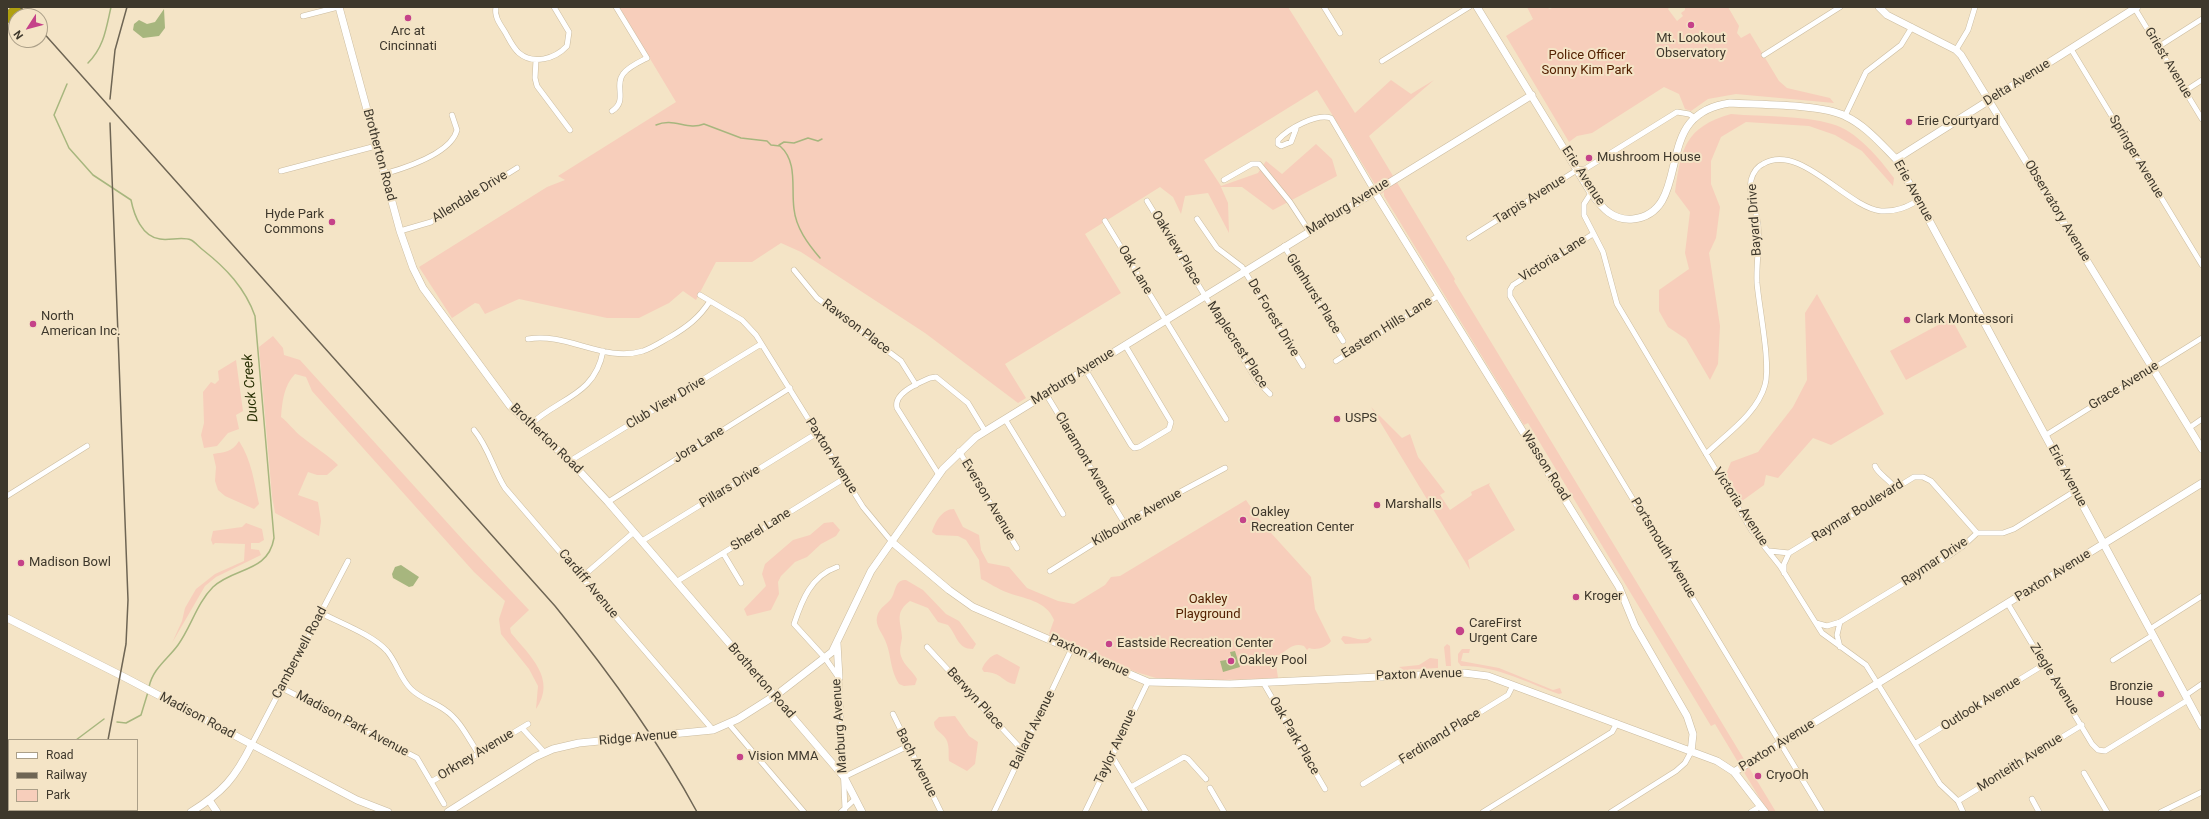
<!DOCTYPE html>
<style>
body{margin:0}
#map{position:relative;width:2209px;height:819px;overflow:hidden;background:#f4e4c6;font-family:Roboto,sans-serif}
canvas{display:block}
.frame{position:absolute;inset:0;border:8px solid #3e382c;pointer-events:none}
.legend{position:absolute;left:8px;top:739px;width:130px;height:72px;box-sizing:border-box;background:#f4e4c6;border:1px solid #ab9f88;margin:0;padding:5px 7px;list-style:none;font-size:12px;color:#3e382c}
.legend li{display:flex;align-items:center;gap:8px;height:20px}
.legend b{width:20px;border:1px solid #ab9f88}
.north{position:absolute;left:8px;top:8px;width:40px;height:40px;box-sizing:border-box;background:#f4e4c6;border:1px solid #ab9f88;border-radius:50%;rotate:234deg;font-size:11px;font-weight:700;line-height:16px;text-align:center;color:#3e382c}
.north::after{content:'';display:block;margin:auto;width:14px;height:18px;background:#c54289;clip-path:polygon(50% 0,100% 100%,50% 72%,0 100%)}
</style>
<div id="map">
<canvas width="2209" height="819"></canvas>
<div class="frame"></div>
<ul class="legend">
<li><b style="height:5px;background:#fff"></b>Road</li>
<li><b style="height:5px;background:#6e6554"></b>Railway</li>
<li><b style="height:11px;background:#f7cebb"></b>Park</li>
</ul>
<div class="north">N</div>
</div>
<script>
const ctx = document.querySelector('canvas').getContext('2d');
ctx.lineJoin = 'round';
function paint(path, color) {
  ctx.fillStyle = color;
  ctx.fill(path, 'evenodd');
}
function trace(path, color, width, dash) {
  ctx.strokeStyle = color;
  ctx.lineWidth = width;
  ctx.lineCap = dash ? 'butt' : 'round';
  ctx.setLineDash(dash || []);
  ctx.stroke(path);
}
function label(font, color, halo, rows, align = 'center') {
  ctx.font = font + ' Roboto,sans-serif';
  ctx.lineWidth = 4;
  ctx.setLineDash([]);
  ctx.textBaseline = 'middle';
  ctx.strokeStyle = halo;
  ctx.fillStyle = color;
  for (const [text, x, y, turn = 0] of rows) {
    ctx.save();
    ctx.translate(x, y);
    ctx.rotate((+turn || 0) * Math.PI / 180);
    ctx.textAlign = isNaN(turn) ? turn : align;
    if (halo) ctx.strokeText(text, 0, 0);
    ctx.fillText(text, 0, 0);
    ctx.restore();
  }
}
const green = new Path2D(`
 M 619,7 L 1288,7 L 1355,113 L 1391,80 L 1411,94 L 1434,80 L 1369,136 L 1455,279 L 1454,281 L 1776,812 L 1768,812 L 1715,724 L 1711,726 L 1528,423 L 1524,425 L 1384,196 L 1384,192 L 1381,194 L 1317,90 L 1204,160 L 1221,186 L 1258,173 L 1266,161 L 1282,174 L 1316,144 L 1332,159 L 1337,176 L 1273,210 L 1242,187 L 1221,187 L 1228,203 L 1229,233 L 1208,193 L 1185,196 L 1181,214 L 1173,197 L 1160,187 L 1085,234 L 1121,293 L 1005,364 L 1026,398 L 1018,403 L 925,333 L 801,252 L 781,243 L 752,262 L 716,262 L 696,300 L 683,291 L 669,303 L 639,318 L 607,318 L 519,299 L 485,314 L 479,304 L 475,303 L 452,318 L 419,267 L 547,187 L 565,180 L 558,176 L 676,102 Z
 M 1527,7 L 1546,7 L 1550,9 L 1554,7 L 1670,7 L 1668,9 L 1677,21 L 1683,16 L 1681,13 L 1685,10 L 1685,7 L 1728,7 L 1739,26 L 1737,33 L 1741,38 L 1750,33 L 1779,81 L 1787,88 L 1830,98 L 1834,103 L 1736,94 L 1708,99 L 1691,111 L 1685,109 L 1679,94 L 1664,87 L 1592,133 L 1577,136 L 1569,142 L 1506,36 L 1533,19 Z
 M 1731,114 C 1764,117 1801,115 1832,124 C 1857,131 1879,158 1894,178 L 1893,186 L 1862,151 L 1835,135 L 1809,126 L 1746,122 L 1721,137 L 1711,161 L 1711,184 L 1720,207 L 1716,238 L 1709,253 L 1720,326 L 1718,364 L 1710,380 L 1686,339 L 1668,327 L 1659,311 L 1659,290 L 1689,269 L 1685,253 L 1690,212 L 1675,192 C 1681,149 1685,127 1731,114 Z
 M 1817,294 L 1884,414 L 1831,445 L 1813,438 L 1778,478 L 1766,475 L 1764,485 L 1742,501 L 1726,474 L 1731,462 L 1758,452 L 1793,407 L 1807,380 L 1805,313 Z
 M 1951,318 L 1967,347 L 1906,380 L 1890,351 Z
 M 273,336 L 283,348 L 284,355 L 300,360 L 463,540 L 529,610 L 510,628 L 511,633 C 530,656 557,679 536,709 L 538,686 L 529,669 L 501,634 L 499,619 L 505,601 L 474,572 L 312,391 L 306,377 L 295,374 C 284,385 282,402 281,417 C 289,423 294,431 302,437 C 314,447 327,454 338,465 L 327,475 L 317,475 L 308,472 L 298,495 L 318,502 L 321,521 L 319,536 L 275,513 L 272,496 L 259,347 Z
 M 236,360 L 243,411 L 236,415 L 239,429 L 228,433 L 217,446 L 204,448 L 201,435 L 204,423 L 203,392 L 211,382 L 215,384 L 219,380 L 218,371 Z
 M 1371,407 L 1402,438 L 1410,434 L 1418,457 L 1445,492 L 1440,495 L 1450,510 L 1472,495 L 1471,492 L 1490,483 L 1489,485 L 1515,530 L 1468,560 L 1470,570 Z
 M 239,441 C 252,461 254,482 259,504 L 254,509 L 225,496 L 218,490 L 215,481 L 216,467 L 213,454 C 225,452 232,452 239,441 Z
 M 1246,500 L 1262,523 L 1311,577 L 1315,609 L 1331,641 C 1327,647 1316,651 1309,648 L 1307,650 L 1304,646 C 1293,642 1288,650 1279,655 L 1276,664 L 1278,678 L 1223,680 L 1156,678 L 1136,672 L 1049,634 L 1054,620 C 1046,600 1024,599 1006,592 C 998,589 989,583 981,579 L 979,560 L 966,540 L 958,536 L 936,535 L 932,532 C 935,522 942,509 954,509 L 963,527 L 979,535 L 981,550 L 988,563 L 1009,567 L 1027,588 L 1058,601 L 1074,604 L 1105,585 L 1111,577 L 1120,576 Z
 M 833,522 L 840,530 L 836,536 L 821,544 L 807,557 L 795,562 L 781,576 L 778,582 L 779,594 L 771,610 L 747,616 L 744,609 L 766,586 L 762,574 L 765,564 L 793,540 L 810,535 L 824,523 Z
 M 246,523 L 262,529 L 264,540 L 259,543 L 251,543 L 251,549 L 259,550 L 261,555 L 216,577 L 205,586 L 172,643 L 182,621 L 185,608 L 196,589 L 215,574 L 244,561 L 245,544 L 215,543 L 213,545 L 211,540 L 213,531 L 242,527 Z
 M 906,580 L 923,590 L 946,614 L 959,621 L 976,644 L 973,649 C 957,649 957,635 948,625 L 938,622 L 928,608 L 910,601 C 893,613 902,624 902,638 C 901,644 899,650 901,656 C 904,666 913,671 917,679 L 915,685 L 904,686 L 899,684 C 889,667 892,656 885,640 C 882,633 875,625 877,617 C 879,606 890,604 893,595 C 896,588 896,580 906,580 Z
 M 1343,636 C 1352,636 1362,643 1370,637 L 1372,640 L 1368,643 L 1345,644 L 1341,639 Z
 M 1447,644 L 1450,646 L 1451,666 L 1446,666 L 1444,647 Z
 M 1462,649 L 1470,649 L 1469,653 L 1463,653 L 1461,661 L 1499,668 L 1553,690 L 1560,688 L 1562,693 L 1559,694 C 1528,683 1495,665 1461,666 L 1458,662 L 1458,654 Z
 M 997,654 L 1020,667 L 1015,684 C 1003,683 1002,672 984,672 L 982,669 C 984,663 991,655 997,654 Z
 M 1430,658 L 1438,659 L 1438,668 L 1404,670 L 1399,667 L 1419,665 Z
 M 955,716 L 969,736 L 978,742 L 975,764 L 967,771 L 949,761 C 948,754 950,746 946,739 C 942,732 934,731 934,722 L 939,717 Z
 M 9,803 L 9,810 L 90,810 L 89,812 L 7,812 L 7,805 Z`);
const water = new Path2D(`
 M 164,9 L 165,28 L 159,36 L 143,38 L 133,30 L 134,24 L 139,20 L 147,24 L 155,22 Z
 M 401,565 L 419,577 L 413,586 L 409,587 L 393,578 L 392,574 L 395,567 Z
 M 1235,651 L 1240,667 L 1223,672 L 1220,661 L 1232,659 L 1230,652 Z`);
const stream = new Path2D(`
 M 88,63 C 104,47 106,29 111,7
 M 67,84 L 54,115 L 69,148 L 93,175 L 131,200 C 134,215 142,237 160,239 C 169,241 182,236 191,240 C 195,242 199,247 203,250 C 226,268 245,288 255,316 L 274,538 C 268,573 234,567 213,587 C 197,603 191,627 178,645 C 168,659 153,668 149,687
 M 656,125 C 674,117 687,131 704,124 L 741,138 L 767,141 L 771,145 L 780,146 C 798,162 791,187 794,209 C 796,228 808,244 820,258
 M 779,145 L 784,142 L 794,143 L 808,138 L 818,141 L 822,139
 M 117,722 L 126,723 L 141,715 L 148,692
 M 76,740 L 104,719
 M 7,785 L 9,784`);
const street = new Path2D(`
 M 496,7 C 494,17 500,24 505,32 C 509,39 513,48 519,53 C 533,65 555,59 567,46 L 569,32 L 554,7
 M 1324,7 L 1340,33
 M 2134,7 L 2202,119
 M 303,16 L 338,7
 M 2158,47 L 2202,19
 M 2071,49 L 2202,265
 M 1956,50 L 1968,30 L 1975,7
 M 1764,55 L 1840,7
 M 536,60 L 535,78 L 537,86 L 570,130
 M 1382,61 L 1469,7
 M 2185,91 L 2202,80
 M 612,111 C 628,101 614,86 623,74 C 628,67 639,62 647,58 L 616,7
 M 1845,116 L 1866,72 L 1901,45 L 1912,27
 M 1296,129 L 1291,142 L 1281,146 L 1278,144 L 1278,140 C 1288,129 1316,113 1331,118 L 1374,191
 M 281,171 L 376,146
 M 384,174 C 405,168 451,154 457,130 L 452,115
 M 1224,180 L 1252,164 L 1259,164 L 1290,202 L 1309,231
 M 1591,193 L 1584,204 L 1584,215 L 1603,252 L 1617,304 L 1730,494 L 1752,531 L 1780,566 L 1822,633 L 1866,665 L 1940,784 L 1958,801 L 1963,812
 M 1147,201 L 1257,381 L 1270,394
 M 1197,219 L 1217,248 L 1242,267 L 1303,366
 M 1105,221 L 1226,419
 M 400,231 L 431,222 L 517,168
 M 1593,234 L 1513,285 L 1510,290 L 1510,296 L 1822,812
 M 1469,238 L 1577,170 L 1585,169 L 1677,112 L 1689,114 L 1695,118
 M 1284,246 L 1343,341
 M 794,270 L 817,298 L 901,361 L 916,385
 M 700,295 L 742,320 L 756,335 L 863,507 L 892,542
 M 528,339 C 567,332 604,363 643,351 C 652,348 661,342 670,337 C 687,327 699,318 710,301
 M 1336,361 L 1438,296
 M 1085,369 L 1131,445 L 1134,448 L 1139,447 L 1169,429 L 1171,422 L 1125,345
 M 1046,394 L 1125,524
 M 1005,419 L 1063,514
 M 530,425 C 558,398 595,396 603,351
 M 2189,428 L 2202,419
 M 474,430 C 489,448 493,469 505,488 L 713,730
 M 2046,435 L 2202,338
 M 959,451 L 1017,548
 M 1706,454 C 1726,434 1757,414 1765,385 C 1771,364 1759,308 1757,283 C 1756,264 1760,244 1758,225 C 1757,211 1748,195 1751,180 C 1753,173 1756,167 1763,164 C 1800,142 1846,207 1881,211 C 1896,212 1907,207 1919,200
 M 570,461 L 761,344
 M 1875,466 C 1878,474 1889,479 1895,488
 M 939,475 L 897,408 C 893,393 919,383 930,378 L 936,377 L 968,403 L 985,431
 M 7,496 L 87,446
 M 608,502 L 790,388
 M 642,541 L 817,433
 M 1770,551 L 1789,553
 M 723,553 L 741,583
 M 837,567 C 811,576 802,600 794,624 L 825,658 L 839,678 L 845,809
 M 1050,571 L 1152,507 L 1225,468
 M 1784,573 L 1784,564 L 1789,553 L 1914,477 L 1923,477 L 1931,481 L 1977,533
 M 582,577 L 634,532
 M 676,582 L 845,478
 M 2008,604 L 2092,744 L 2098,750 L 2105,751 L 2188,700
 M 321,613 C 340,623 373,635 387,651 C 397,663 400,678 411,689 C 421,699 434,702 445,710 C 460,720 468,738 478,753
 M 1840,622 L 1837,635 L 1840,647
 M 1816,623 L 1827,626 L 1840,622 L 1947,557 L 1963,546 L 1977,533 L 2003,533 L 2014,529 L 2075,491
 M 2150,629 L 2202,596
 M 927,647 L 1023,751
 M 2113,660 L 2153,635
 M 1264,684 L 1325,789
 M 282,688 L 417,758 L 444,804
 M 2186,695 L 2202,684
 M 893,714 L 941,812
 M 729,724 L 804,812
 M 522,728 L 544,752
 M 1916,743 L 2045,664
 M 252,744 L 348,561
 M 1112,756 L 1146,812
 M 2084,773 L 2107,812
 M 844,777 L 908,746
 M 431,782 L 528,724
 M 1363,784 L 1508,695 L 1513,685
 M 1131,787 L 1184,757 L 1188,759 L 1206,779
 M 1210,788 L 1224,812
 M 2032,799 L 2039,812
 M 1958,801 L 2082,725
 M 841,812 L 855,799
 M 994,812 L 1072,648
 M 1085,812 L 1148,682
 M 1483,812 L 1612,732 L 1617,723
 M 1611,812 L 1676,771 L 1685,763 L 1691,752
 M 1751,812 L 1761,806
 M 2161,812 L 2202,792`);
const secondary = new Path2D(`
 M 339,7 L 400,231 L 413,268 L 423,288 L 510,406 L 572,463 L 608,502 L 844,777 L 862,812
 M 1477,7 L 1591,193 C 1602,208 1613,221 1633,219 C 1680,214 1666,152 1690,123 C 1700,111 1715,105 1730,103 C 1758,105 1822,104 1845,116 C 1865,125 1881,144 1896,159 L 2202,726
 M 1879,7 L 1887,15 L 1956,50 L 1961,55 L 2202,449
 M 1896,159 L 2137,7
 M 1374,191 L 1619,587 L 1635,626 L 1687,716 L 1693,734 L 1691,752
 M 892,542 L 949,590 L 973,607 L 1148,682 L 1230,684 L 1464,673 L 1488,676 L 1717,761 L 1734,772 L 1765,812
 M 7,618 L 126,678 L 357,800 L 388,812
 M 837,643 L 839,678
 M 1734,772 L 2202,483
 M 209,800 L 217,812
 M 191,812 C 223,792 235,778 252,744
 M 448,812 L 535,757 L 553,749 L 579,743 L 713,730 L 738,719 L 779,693 L 832,652 L 871,571 L 943,469 L 976,437 L 1532,95`);
const highway = new Path2D(`
 M 7,18 L 18,7`);
const rail = new Path2D(`
 M 20,7 L 28,16
 M 40,29 L 555,606 C 608,671 657,738 697,812
 M 110,99 L 115,50 L 127,7
 M 108,740 L 126,644 L 128,600 L 110,123
 M 94,812 L 94,810`);
const markers = [
 [408,18,4,"#c54289"],
 [1691,25,4,"#c54289"],
 [1909,122,4,"#c54289"],
 [1589,158,4,"#c54289"],
 [332,222,4,"#c54289"],
 [1907,320,4,"#c54289"],
 [33,324,4,"#c54289"],
 [1337,419,4,"#c54289"],
 [1377,505,4,"#c54289"],
 [1243,520,4,"#c54289"],
 [21,563,4,"#c54289"],
 [1576,597,4,"#c54289"],
 [1460,631,5,"#c54289"],
 [1109,644,4,"#c54289"],
 [1231,661,4,"#c54289"],
 [2161,694,4,"#c54289"],
 [740,757,4,"#c54289"],
 [1758,776,4,"#c54289"]
];
const poiNames = [
 ["Arc at",408,32,"center"],
 ["Cincinnati",408,47,"center"],
 ["Mt. Lookout",1691,39,"center"],
 ["Observatory",1691,54,"center"],
 ["Erie Courtyard",1917,122],
 ["Mushroom House",1597,158],
 ["Hyde Park",324,215,"right"],
 ["Commons",324,230,"right"],
 ["North",41,317],
 ["American Inc.",41,332],
 ["Clark Montessori",1915,320],
 ["USPS",1345,419],
 ["Marshalls",1385,505],
 ["Oakley",1251,513],
 ["Recreation Center",1251,528],
 ["Madison Bowl",29,563],
 ["Kroger",1584,597],
 ["CareFirst",1469,624],
 ["Urgent Care",1469,639],
 ["Eastside Recreation Center",1117,644],
 ["Oakley Pool",1239,661],
 ["Bronzie",2153,687,"right"],
 ["House",2153,702,"right"],
 ["Vision MMA",748,757],
 ["CryoOh",1766,776]
];
const parkNames = [
 ["Police Officer",1587,56],
 ["Sonny Kim Park",1587,71],
 ["Oakley",1208,600],
 ["Playground",1208,615]
];
const streetNames = [
 ["Griest Avenue",2168,63,59],
 ["Delta Avenue",2017,83,-32],
 ["Brotherton Road",379,155,75],
 ["Springer Avenue",2136,157,59],
 ["Erie Avenue",1583,176,57],
 ["Erie Avenue",1913,191,61],
 ["Allendale Drive",470,197,-32],
 ["Tarpis Avenue",1530,200,-32],
 ["Marburg Avenue",1348,207,-32],
 ["Observatory Avenue",2057,211,59],
 ["Bayard Drive",1755,220,-94],
 ["Oakview Place",1176,248,59],
 ["Victoria Lane",1553,259,-32],
 ["Oak Lane",1135,270,59],
 ["Glenhurst Place",1313,294,58],
 ["De Forest Drive",1273,318,59],
 ["Rawson Place",856,327,37],
 ["Eastern Hills Lane",1387,328,-32],
 ["Maplecrest Place",1237,345,57],
 ["Marburg Avenue",1073,377,-32],
 ["Grace Avenue",2124,386,-32],
 ["Club View Drive",666,403,-31],
 ["Brotherton Road",546,439,44],
 ["Jora Lane",699,445,-32],
 ["Paxton Avenue",831,456,58],
 ["Claramont Avenue",1085,459,59],
 ["Wasson Road",1545,466,58],
 ["Erie Avenue",2067,476,62],
 ["Pillars Drive",730,487,-32],
 ["Everson Avenue",988,500,59],
 ["Victoria Avenue",1740,507,57],
 ["Raymar Boulevard",1858,511,-32],
 ["Kilbourne Avenue",1137,518,-30],
 ["Sherel Lane",761,530,-32],
 ["Portsmouth Avenue",1663,548,59],
 ["Raymar Drive",1935,562,-34],
 ["Paxton Avenue",2053,576,-32],
 ["Cardiff Avenue",588,584,50],
 ["Camberwell Road",300,653,-62],
 ["Paxton Avenue",1089,656,24],
 ["Paxton Avenue",1419,675,-2],
 ["Ziegle Avenue",2054,679,58],
 ["Brotherton Road",761,681,49],
 ["Berwyn Place",975,699,48],
 ["Outlook Avenue",1981,704,-32],
 ["Madison Road",197,716,28],
 ["Madison Park Avenue",352,724,28],
 ["Marburg Avenue",840,726,-94],
 ["Ballard Avenue",1033,730,-64],
 ["Oak Park Place",1294,736,60],
 ["Ferdinand Place",1440,737,-32],
 ["Ridge Avenue",638,738,-5],
 ["Paxton Avenue",1777,746,-32],
 ["Taylor Avenue",1116,747,-65],
 ["Orkney Avenue",476,755,-31],
 ["Bach Avenue",916,763,63],
 ["Monteith Avenue",2020,763,-32]
];
const waterNames = [
 ["Duck Creek",251,388,-95]
];
paint(green, '#f7cebb');
paint(water, '#a7b67e');
trace(stream, '#a7b67e', 1.5);
trace(street, '#cabb9f', 6);
trace(secondary, '#cabb9f', 8);
trace(highway, '#887c1a', 10);
trace(street, '#fff', 5);
trace(secondary, '#fff', 7);
trace(highway, '#b0a010', 9);
trace(rail, '#6e6554', 1.5);
for (const [x, y, r, color] of markers) {
  const dot = new Path2D();
  dot.arc(x, y, r, 0, 2 * Math.PI);
  ctx.fillStyle = color;
  ctx.fill(dot);
  trace(dot, '#f4e4c6', 1.5);
}
label('13px', '#3e382c', '#f4e4c6', poiNames, 'left');
label('13px', '#542102', '#f4e4c6', parkNames);
label('13px', '#3e382c', '#f4e4c6', streetNames);
label('italic 14px', '#252d01', '#f4e4c6', waterNames);
</script>
